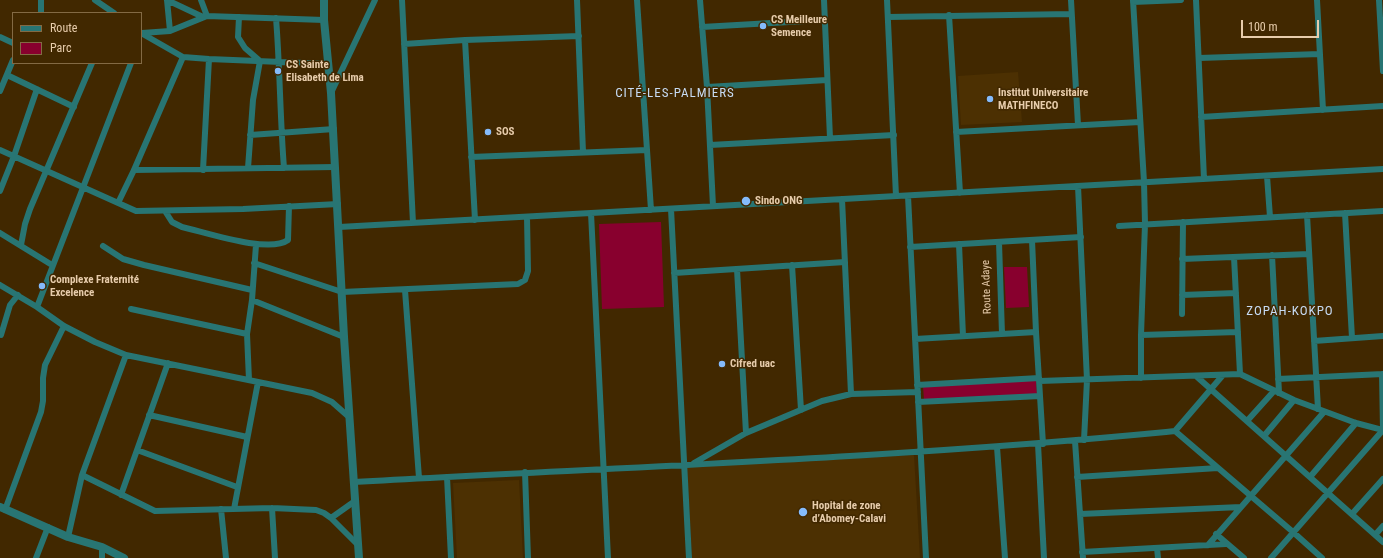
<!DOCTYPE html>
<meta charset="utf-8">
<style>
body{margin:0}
#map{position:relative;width:1383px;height:558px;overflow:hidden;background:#412800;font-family:"Roboto Condensed",sans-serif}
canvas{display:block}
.legend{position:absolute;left:12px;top:12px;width:130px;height:52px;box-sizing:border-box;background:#412800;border:1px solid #836a44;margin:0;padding:5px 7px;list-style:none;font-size:12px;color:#e7ccab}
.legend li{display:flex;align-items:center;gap:8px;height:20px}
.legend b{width:20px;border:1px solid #836a44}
.scale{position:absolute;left:1241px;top:20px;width:78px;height:18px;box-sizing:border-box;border:2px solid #e7ccab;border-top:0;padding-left:5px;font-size:12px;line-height:14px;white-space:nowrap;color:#e7ccab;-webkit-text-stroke:3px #412800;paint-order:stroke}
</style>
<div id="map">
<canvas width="1383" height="558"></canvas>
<ul class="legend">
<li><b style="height:5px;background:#287573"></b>Route</li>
<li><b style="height:11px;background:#88002e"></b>Parc</li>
</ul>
<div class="scale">100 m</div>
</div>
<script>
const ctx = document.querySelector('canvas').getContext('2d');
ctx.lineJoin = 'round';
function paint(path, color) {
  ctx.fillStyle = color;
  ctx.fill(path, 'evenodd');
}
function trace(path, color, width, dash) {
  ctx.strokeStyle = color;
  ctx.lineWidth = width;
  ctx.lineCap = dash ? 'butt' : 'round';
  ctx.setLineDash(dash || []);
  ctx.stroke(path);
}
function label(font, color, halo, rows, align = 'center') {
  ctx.font = font + ' "Roboto Condensed",sans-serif';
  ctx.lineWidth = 3;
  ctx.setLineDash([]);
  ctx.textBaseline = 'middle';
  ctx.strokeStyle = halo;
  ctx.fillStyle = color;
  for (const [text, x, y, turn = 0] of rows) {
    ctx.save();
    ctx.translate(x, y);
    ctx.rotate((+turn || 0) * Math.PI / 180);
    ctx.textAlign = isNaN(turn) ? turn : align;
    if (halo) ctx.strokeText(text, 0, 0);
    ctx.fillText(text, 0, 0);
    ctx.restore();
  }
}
const built = new Path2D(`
 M 1018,72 L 1022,122 L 961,125 L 958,76 Z
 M 914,455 L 920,558 L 692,558 L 687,467 Z
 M 519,480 L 523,558 L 457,558 L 453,483 Z`);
const green = new Path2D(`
 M 661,222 L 664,307 L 602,309 L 599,224 Z
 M 1004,267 L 1027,267 L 1029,307 L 1006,308 Z
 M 1036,380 L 1037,394 L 924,400 L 923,386 Z`);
const minor = new Path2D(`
 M 95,0 L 114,13
 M 167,0 L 203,17
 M 167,0 L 170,31
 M 201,0 L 207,16
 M 402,0 L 413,223
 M 577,0 L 583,152
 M 637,0 L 651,210
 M 700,0 L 707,87 L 713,206
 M 824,0 L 830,138
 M 887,0 L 896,196
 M 1071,0 L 1078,125
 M 1133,0 L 1144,182 L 1145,224 L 1141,335 L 1141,378
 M 1196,0 L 1204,179
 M 1317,0 L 1323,110
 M 1379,0 L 1383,71
 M 1133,2 L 1181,0
 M 41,13 L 41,0
 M 949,15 L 960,193
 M 239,17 L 238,37 L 245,48 L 260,61 L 253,100 L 248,168
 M 888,17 L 1071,14
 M 276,18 C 280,68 280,118 284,168
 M 702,27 L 824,20
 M 141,33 L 183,57 L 209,59 L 329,64
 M 142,33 L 170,31 L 207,16 L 324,20
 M 0,37 L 13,43
 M 465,40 L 475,220
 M 404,44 L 465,40 L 579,36
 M 1199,58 L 1320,54
 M 7,75 L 74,107
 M 707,87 L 827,80
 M 0,91 L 13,60
 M 331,93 L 375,0
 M 1201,117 L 1383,106
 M 956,132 L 1140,122
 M 250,135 L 334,129
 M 710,145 L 894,135
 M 0,150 L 136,211 L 243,209 L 338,204
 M 471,157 L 647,150
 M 134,170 L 335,167
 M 203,170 L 209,59
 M 1267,176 L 1270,217
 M 1078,186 L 1087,380 L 1084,440
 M 0,191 L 14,156 L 37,89
 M 908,196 L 926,558
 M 842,199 L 851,394
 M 118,203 L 134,170 L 183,57
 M 671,209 L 689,558
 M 165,211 L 172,222 L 182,227 C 205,232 269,254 288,240 L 289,206
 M 591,213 L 608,558
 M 1345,213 L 1352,338
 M 1307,215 L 1318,409
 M 1119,226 L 1383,211
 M 339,227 L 1383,169
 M 0,233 L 52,265
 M 1032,240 L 1036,332 L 1043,444
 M 999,242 L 1002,334
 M 959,244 L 963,336
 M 21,245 L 25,224 L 30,209 L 92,63
 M 103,246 L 123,259 L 144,265 L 252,290
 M 910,247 L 1081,237
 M 1272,255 L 1279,393
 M 1234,257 L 1240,374
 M 1182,259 L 1309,254
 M 254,263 L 342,292 L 518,284 L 525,280 L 528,271 L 527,217
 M 792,265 L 801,410
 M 737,269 L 746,433
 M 674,273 L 845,262
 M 0,285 L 37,307 L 64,326 L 95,342 L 126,355 L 312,393 L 332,402 L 349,417
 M 405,290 L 419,478
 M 1182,295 L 1236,293
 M 252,300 L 344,337
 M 37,307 L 131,63
 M 131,309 L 247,334
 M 1182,314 L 1183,222
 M 1,335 L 10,305 L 18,295
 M 1141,335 L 1238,332
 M 915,339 L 1036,332
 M 1314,341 L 1383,336
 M 1196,376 L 1383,542
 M 1278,379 L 1383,374
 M 249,380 L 247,334 L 252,300 L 256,245
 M 1040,381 L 1240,374 L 1294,400 L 1356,423 L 1383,430
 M 917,385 L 1039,378
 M 918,402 L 1040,396
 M 149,415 L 247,437
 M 1247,421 L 1274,391
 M 1175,431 L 1293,532 L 1322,558
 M 1264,436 L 1294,400
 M 1075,441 L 1083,558
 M 1038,444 L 1044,558
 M 997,447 L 1005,558
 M 137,450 L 237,487
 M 694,463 L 746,433 L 822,401 L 851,394 L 918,392
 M 525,472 L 528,558
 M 82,475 L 155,511 L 272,508 L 316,510 L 324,513 L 331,518 L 358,545
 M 447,477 L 451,558
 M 1077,477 L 1218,468
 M 1310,477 L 1356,423
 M 354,482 C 624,467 896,458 1166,432 L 1175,431 L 1223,375
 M 121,495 L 168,363
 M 272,508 L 275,558
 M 221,509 L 226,558
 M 234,509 L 258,382
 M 5,510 L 41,412 L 43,401 L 43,378 L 45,365 L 64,326
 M 1080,514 L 1241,507
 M 1352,514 L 1383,479
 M 331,518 L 355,501
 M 1216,534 L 1244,558
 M 1375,535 L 1383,526
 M 68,537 L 82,475 L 126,355
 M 1208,545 L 1324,412
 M 1157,548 L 1158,558
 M 1082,552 L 1226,544
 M 36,558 L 48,527
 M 102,558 L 102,547
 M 1271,558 L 1383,430 L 1382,374`);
const tertiary = new Path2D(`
 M 324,0 L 324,20 L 331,93 L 344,337 L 359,558
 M 0,507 L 68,537 L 102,547 L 124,558`);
const markers = [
 [763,26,4,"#85bbfb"],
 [278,71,4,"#85bbfb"],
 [990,99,4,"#85bbfb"],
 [488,132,4,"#85bbfb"],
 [746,201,5,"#85bbfb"],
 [42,286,4,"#85bbfb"],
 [722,364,4,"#85bbfb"],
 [803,512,5,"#85bbfb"]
];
const poiNames = [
 ["CS Meilleure",771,20],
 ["Semence",771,33],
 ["CS Sainte",286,65],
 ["Elisabeth de Lima",286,78],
 ["Institut Universitaire",998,93],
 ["MATHFINECO",998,106],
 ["SOS",496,132],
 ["Sindo ONG",755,201],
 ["Complexe Fraternité",50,280],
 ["Excelence",50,293],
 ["Cifred uac",730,364],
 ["Hopital de zone",812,506],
 ["d’Abomey-Calavi",812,519]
];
const streetNames = [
 ["Route Adaye",987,287,-92]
];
const quarterNames = [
 ["CITÉ-LES-PALMIERS",675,94],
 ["ZOPAH-KOKPO",1290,312]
];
paint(built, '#4c3002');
paint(green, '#88002e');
trace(minor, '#287573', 6);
trace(tertiary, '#287573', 8);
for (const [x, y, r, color] of markers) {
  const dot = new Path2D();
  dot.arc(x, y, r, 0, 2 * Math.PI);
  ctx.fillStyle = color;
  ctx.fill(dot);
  trace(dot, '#412800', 1.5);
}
label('bold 11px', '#e7ccab', '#412800', poiNames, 'left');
label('11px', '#e7ccab', '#412800', streetNames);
ctx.letterSpacing = '1px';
label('13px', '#c7dbf3', '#412800', quarterNames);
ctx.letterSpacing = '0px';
</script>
